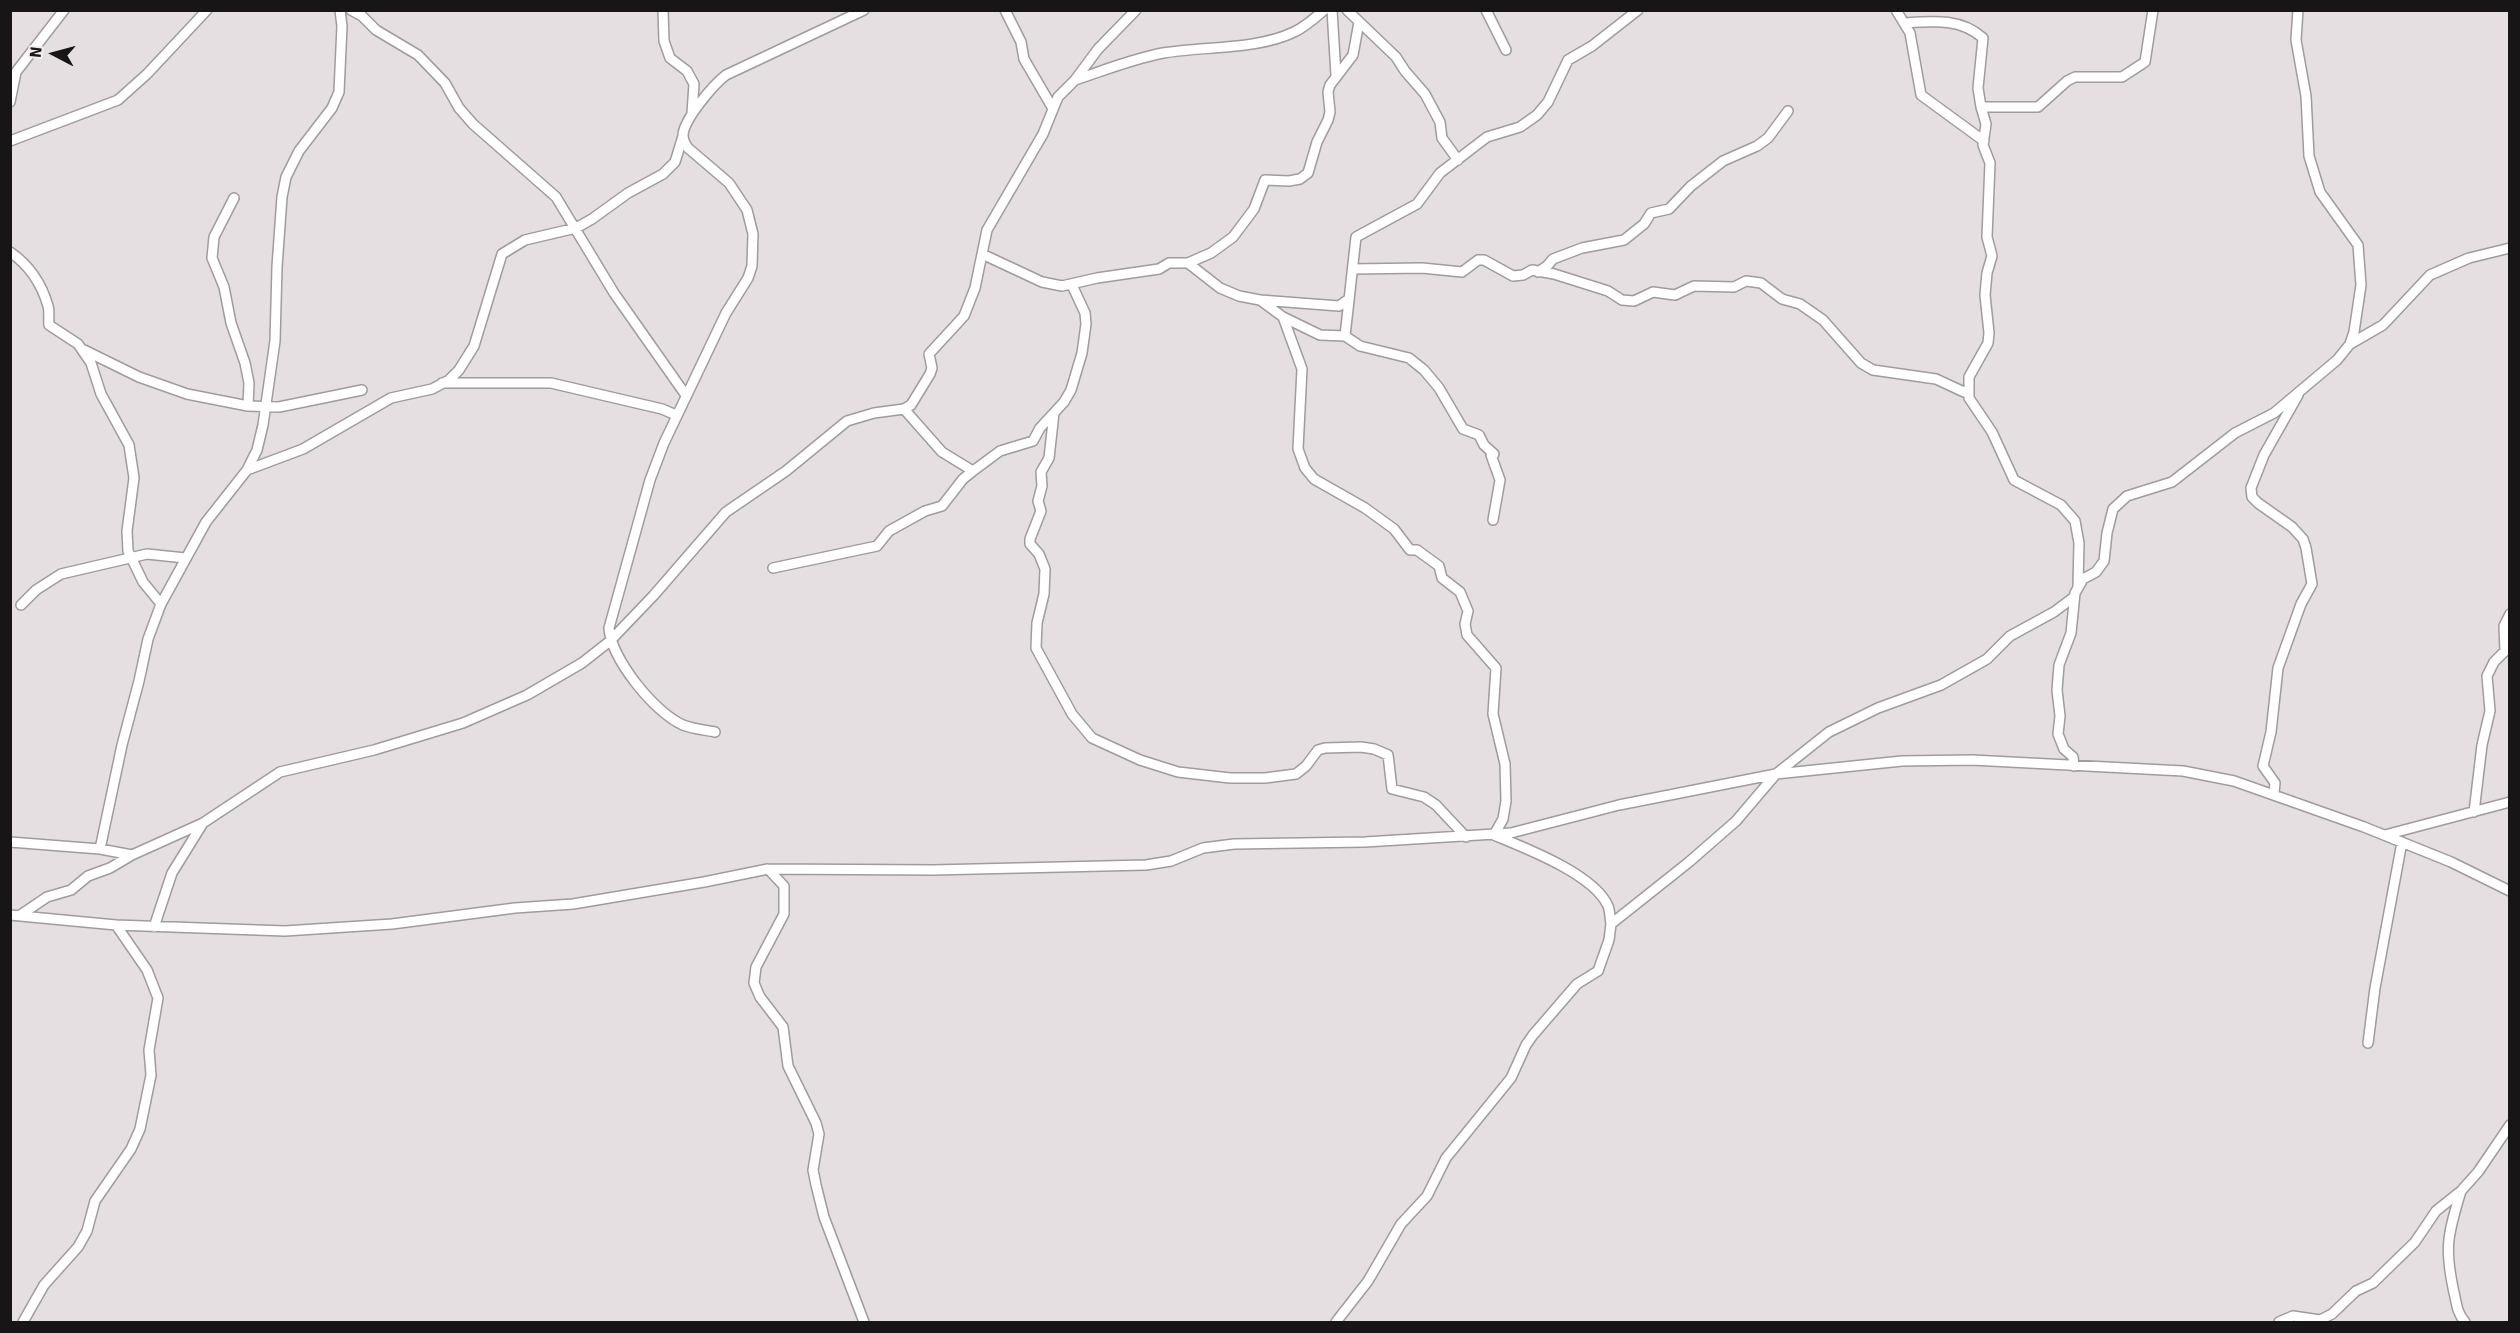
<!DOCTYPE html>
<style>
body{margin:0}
#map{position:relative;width:2520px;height:1333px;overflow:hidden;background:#e5dfe1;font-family:Signika,sans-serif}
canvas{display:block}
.frame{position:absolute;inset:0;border:12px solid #171516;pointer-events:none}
.north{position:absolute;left:24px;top:24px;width:60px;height:60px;-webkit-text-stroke:4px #f2ecef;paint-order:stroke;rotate:276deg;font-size:16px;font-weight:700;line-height:24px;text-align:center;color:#171516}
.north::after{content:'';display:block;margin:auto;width:21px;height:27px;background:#171516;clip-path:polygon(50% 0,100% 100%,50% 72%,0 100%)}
</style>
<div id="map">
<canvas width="2520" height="1333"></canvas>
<div class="frame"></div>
<div class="north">N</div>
</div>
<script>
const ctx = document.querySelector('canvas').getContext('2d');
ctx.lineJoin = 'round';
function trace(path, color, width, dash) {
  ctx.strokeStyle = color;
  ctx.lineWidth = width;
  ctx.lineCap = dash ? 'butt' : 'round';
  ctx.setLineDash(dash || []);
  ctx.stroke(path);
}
const minor = new Path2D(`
 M 351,10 L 362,16 L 376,30 L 418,55 L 445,83 L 459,108 L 473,124 L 556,197 L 614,293 L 685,394
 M 663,10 L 664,41 L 670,58 L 687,71 L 694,84 L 692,113
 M 1005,10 L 1021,42 L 1024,59 L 1052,107
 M 1332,10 L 1336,75
 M 1347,10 L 1396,57 L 1405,71 L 1425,94 L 1440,122 L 1442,138 L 1458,160
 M 1486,10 L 1506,50
 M 1896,10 L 1910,33 L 1921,95 L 1984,141
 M 1905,23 C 1933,21 1961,18 1983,38 L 1978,88 L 1981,107
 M 1075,80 C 1105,70 1132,59 1163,53 C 1204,46 1257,50 1294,32 C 1305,27 1315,18 1324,10
 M 10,102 L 16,72 L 64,10
 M 10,141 L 118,100 L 147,74 L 207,10
 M 234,198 L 214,237 L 212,258 L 224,287 L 231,323 L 245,363 L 249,383 L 248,406
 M 10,252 C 29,265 42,285 48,306 C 50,313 48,319 49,325 L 78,344 L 91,363 L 101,394 L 129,445 L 134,478 L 127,531 L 128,551 L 143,582 L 161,604
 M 982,254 L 1042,282 L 1062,286 L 1097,278 L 1159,269 L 1169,263 L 1188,263 L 1211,253 L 1233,237 L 1254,209 L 1265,180 L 1289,181 L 1300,179 L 1308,173 L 1317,142 L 1328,120 L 1330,112 L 1328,92 L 1330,85 L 1353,55 L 1359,22
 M 1188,263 L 1220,288 L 1239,296 L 1260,300 L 1283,317 L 1302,369 L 1298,449 L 1305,468 L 1314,479 L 1365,508 L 1394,529 L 1410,550 L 1417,550 L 1439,566 L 1442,578 L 1460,592 L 1468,611 L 1465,624 L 1467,635 L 1496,668 L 1493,714 L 1505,764 L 1506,801 L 1503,819 L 1494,835 C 1525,848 1594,874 1608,906 C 1610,911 1610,918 1611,924
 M 1353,269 L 1422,268 L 1462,272 L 1478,260 L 1484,260 L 1513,276 L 1523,275 L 1532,270 L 1554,274 L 1608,291 L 1622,300 L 1634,301 L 1653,292 L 1675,295 L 1694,286 L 1734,287 L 1746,281 L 1761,283 L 1782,299 L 1800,304 L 1823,320 L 1861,363 L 1873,370 L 1936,379 L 1964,392 L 1968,392
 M 1538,272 L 1547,266 L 1553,259 L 1582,248 L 1624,240 L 1644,224 L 1651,213 L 1669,209 L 1691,186 L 1723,161 L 1757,146 L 1768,138 L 1788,111
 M 1260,300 L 1339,306 L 1349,299
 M 1283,317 L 1320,335 L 1345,336 L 1360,346 L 1409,358 L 1424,370 L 1439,388 L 1463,429 L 1479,435 L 1484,445 L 1494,454 L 1491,455 L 1500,480 L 1493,520
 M 1345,336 L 1356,237 L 1417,204 L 1440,173 L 1487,137 L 1520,127 L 1537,115 L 1548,102 L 1568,60 L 1592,46 L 1638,10
 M 2350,344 L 2383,325 L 2430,275 L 2469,258 L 2510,248
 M 84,350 L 139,377 L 187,394 L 248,406 L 279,407 L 362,390
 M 442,383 L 551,383 L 662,409 L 676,415
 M 904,409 L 942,452 L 973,471 L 1000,451 L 1033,441 L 1040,428 L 1064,402 L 1071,390 L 1082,353 L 1086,324 L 1085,313 L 1072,285
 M 1054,413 L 1049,458 L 1041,472 L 1042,486 L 1038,501 L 1041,511 L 1030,539 L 1030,544 L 1039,554 L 1045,569 L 1044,594 L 1037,623 L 1036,648 L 1072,714 L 1092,738 L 1140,760 L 1178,772 L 1230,778 L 1265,778 L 1296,774 L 1306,766 L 1318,750 L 1325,748 L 1361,747 L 1374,749 L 1388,755 L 1392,789 L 1424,797 L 1436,805 L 1466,837
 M 247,470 L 303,449 L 391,398 L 432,389 L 449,380 L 459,370 L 474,346 L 502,254 L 525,240 L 576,228 L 592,219 L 628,193 L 663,174 L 675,162 L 683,136
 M 773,568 L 877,546 L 889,531 L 925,511 L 942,506 L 963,479 L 973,471
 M 2078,586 L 2079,543 L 2075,521 L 2061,505 L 2014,480 L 1992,432 L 1969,398 L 1969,377 L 1988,343 L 1989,333 L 1985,295 L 1987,273 L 1992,256 L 1987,237 L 1990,163 L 1983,145 L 1986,124 L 1981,107 L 2038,107 L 2067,81 L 2075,77 L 2122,77 L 2145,62 L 2153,10
 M 21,605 L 36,590 L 61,574 L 147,554 L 185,558
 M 715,732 C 705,730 693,729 683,725 C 655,713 611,659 609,628 L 650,480 L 664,443 L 726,313 L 748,278 L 752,266 L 753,234 L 747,210 L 729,183 L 688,148 C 685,144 683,140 683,135 C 684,119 714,84 726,75 L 864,10
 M 2074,766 L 2073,757 L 2064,749 L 2058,734 L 2060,716 L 2057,690 L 2059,665 L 2071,633 L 2075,593 L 2083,579 L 2096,572 L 2104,561 L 2107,533 L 2113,509 L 2127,496 L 2172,482 L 2235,433 L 2274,413 L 2337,360 L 2350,344 L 2354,332 L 2361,285 L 2358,245 L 2320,192 L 2309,156 L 2306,96 L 2296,40 L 2298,10
 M 2274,793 L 2275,783 L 2263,766 L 2271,732 L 2278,668 L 2301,604 L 2312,584 L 2306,548 L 2303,539 L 2292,527 L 2258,503 L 2252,497 L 2251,488 L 2264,455 L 2298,395
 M 2474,812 L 2482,745 L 2490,711 L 2487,676 L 2494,662 L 2505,651 L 2504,626 L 2510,614
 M 2385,835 L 2510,802
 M 10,842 L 100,849 L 132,855
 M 100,849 L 122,745 L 139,681 L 148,639 L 161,604 L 206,522 L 247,470 L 257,450 L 263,425 L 275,341 L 277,267 L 282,197 L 286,177 L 299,151 L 332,108 L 339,92 L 342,26 L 340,10
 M 768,869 L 784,886 L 784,914 L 756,967 L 754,983 L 760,997 L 783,1027 L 788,1066 L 816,1123 L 819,1134 L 813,1170 L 816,1185 L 824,1217 L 864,1322
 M 10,915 L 116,925 L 285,931 L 392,924 L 515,908 L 573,904 L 704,882 L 768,869 L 933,870 L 1146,865 L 1171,861 L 1203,848 L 1234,844 L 1365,842 L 1511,833 L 1619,805 L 1776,774 L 1902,761 L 1972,760 L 2183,771 L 2234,781 L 2364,827 L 2451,862 L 2510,891
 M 19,916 L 47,897 L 71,890 L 88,876 L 110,868 L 132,855 L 203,823 L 280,772 L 374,750 L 463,723 L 527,695 L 582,663 L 610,641 L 654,595 L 726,512 L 786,471 L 847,421 L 874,413 L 904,409 L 911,405 L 930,374 L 932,368 L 929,354 L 964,316 L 975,288 L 987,230 L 1043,134 L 1058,97 L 1075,80 L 1098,49 L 1136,10
 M 154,927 L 172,873 L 203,823
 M 2368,1043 L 2375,988 L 2402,842
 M 2461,1191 C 2447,1237 2444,1249 2455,1297 C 2457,1307 2458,1314 2465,1322
 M 23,1322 L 44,1285 L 78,1247 L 87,1231 L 95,1201 L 131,1149 L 140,1129 L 151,1075 L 149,1050 L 158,998 L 147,970 L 116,925
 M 1336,1322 L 1368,1281 L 1401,1224 L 1427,1196 L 1446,1158 L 1511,1078 L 1526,1045 L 1533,1035 L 1577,984 L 1598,971 L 1609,940 L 1611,924 L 1689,862 L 1736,821 L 1776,774 L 1829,732 L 1878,708 L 1941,685 L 1987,659 L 2010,636 L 2054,612 L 2074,597
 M 2279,1322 L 2293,1316 L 2320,1320 L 2332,1314 L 2356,1291 L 2373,1283 L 2415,1242 L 2436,1211 L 2461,1191 L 2478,1172 L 2510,1125`);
trace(minor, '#a09b9d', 12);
trace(minor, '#fff', 9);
</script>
